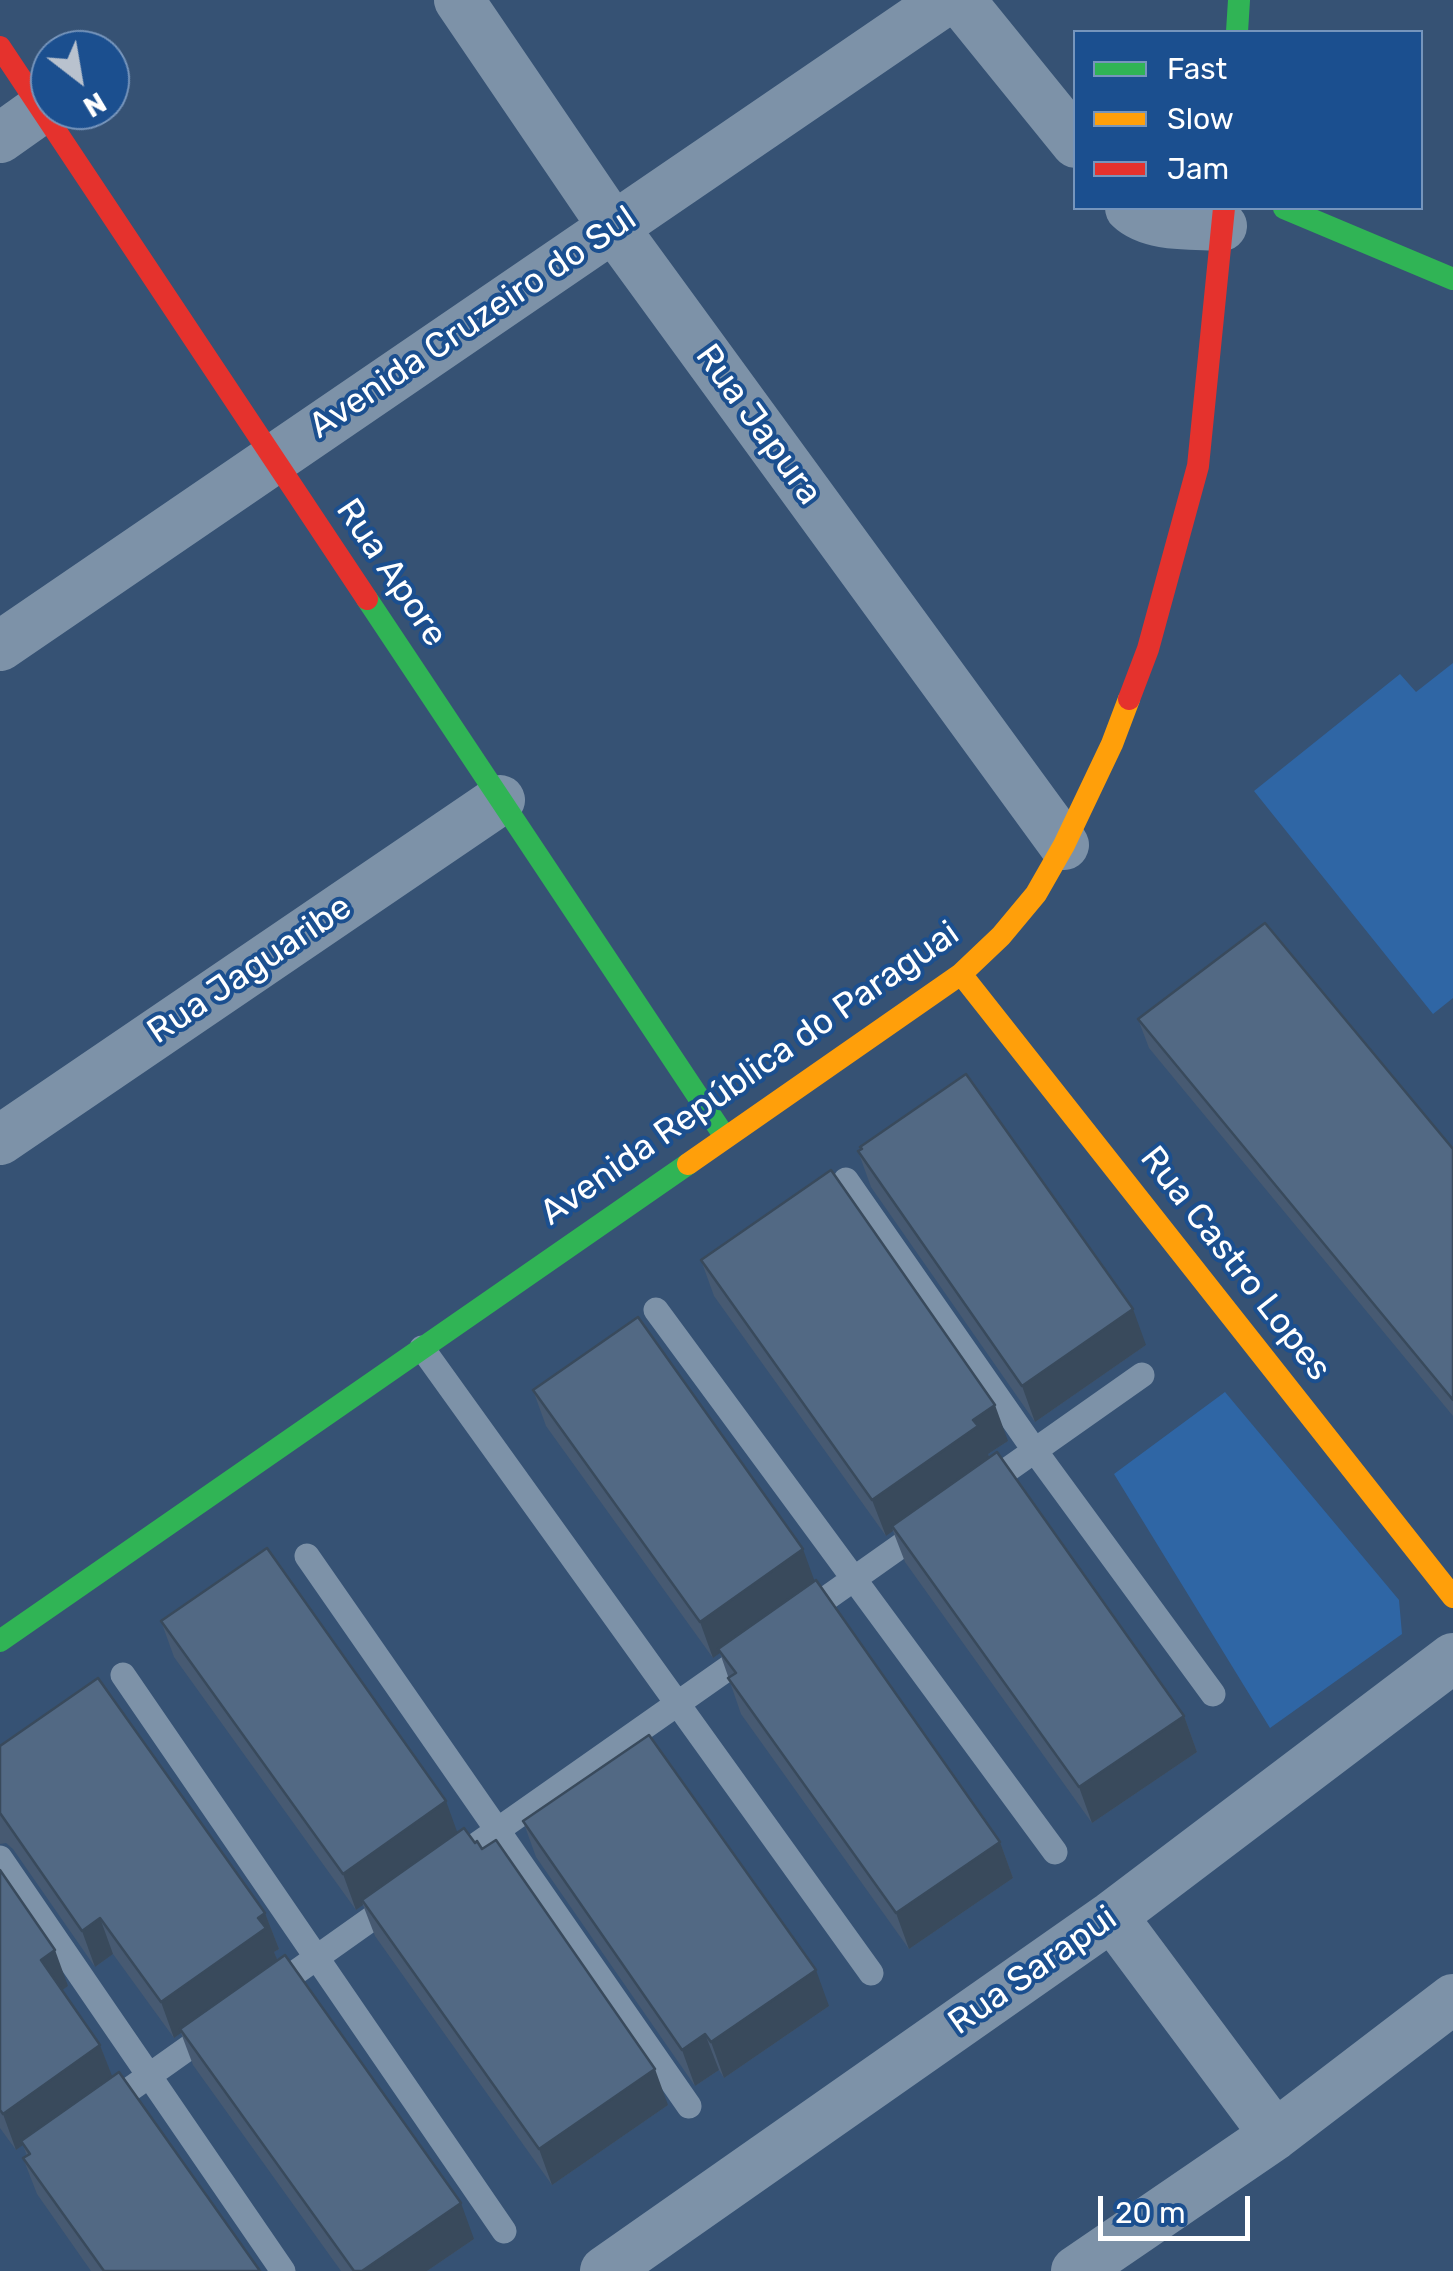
<!DOCTYPE html>
<meta charset="utf-8">
<style>
body{margin:0}
#map{position:relative;width:1453px;height:2271px;overflow:hidden;background:#365274;font-family:Rubik,sans-serif}
canvas{display:block}
.legend{position:absolute;left:1073px;top:30px;width:350px;height:180px;box-sizing:border-box;background:#1b4f8f;border:2px solid #7695bc;margin:0;padding:12px 18px;list-style:none;font-size:30px;color:#fff}
.legend li{display:flex;align-items:center;gap:20px;height:50px}
.legend b{width:50px;border:2px solid #7695bc}
.north{position:absolute;left:30px;top:30px;width:100px;height:100px;box-sizing:border-box;background:#1b4f8f;border:2px solid #7695bc;border-radius:50%;rotate:149deg;font-size:28px;font-weight:700;line-height:40px;text-align:center;color:#fff}
.north::after{content:'';display:block;margin:auto;width:35px;height:45px;background:#b9c2ce;clip-path:polygon(50% 0,100% 100%,50% 72%,0 100%)}
.scale{position:absolute;left:1098px;top:2196px;width:152px;height:45px;box-sizing:border-box;border:5px solid #fff;border-top:0;padding-left:12px;font-size:30px;line-height:35px;white-space:nowrap;color:#fff;-webkit-text-stroke:8px #1b4f8f;paint-order:stroke}
</style>
<div id="map">
<canvas width="1453" height="2271"></canvas>
<ul class="legend">
<li><b style="height:12px;background:#30b455"></b>Fast</li>
<li><b style="height:12px;background:#ff9f0a"></b>Slow</li>
<li><b style="height:12px;background:#e5322d"></b>Jam</li>
</ul>
<div class="north">N</div>
<div class="scale">20 m</div>
</div>
<script>
const ctx = document.querySelector('canvas').getContext('2d');
ctx.lineJoin = 'round';
function paint(path, color) {
  ctx.fillStyle = color;
  ctx.fill(path, 'evenodd');
}
function trace(path, color, width, dash) {
  ctx.strokeStyle = color;
  ctx.lineWidth = width;
  ctx.lineCap = dash ? 'butt' : 'round';
  ctx.setLineDash(dash || []);
  ctx.stroke(path);
}
function label(font, color, halo, rows, align = 'center') {
  ctx.font = font + ' Rubik,sans-serif';
  ctx.lineWidth = 8;
  ctx.setLineDash([]);
  ctx.textBaseline = 'middle';
  ctx.strokeStyle = halo;
  ctx.fillStyle = color;
  for (const [text, x, y, turn = 0] of rows) {
    ctx.save();
    ctx.translate(x, y);
    ctx.rotate((+turn || 0) * Math.PI / 180);
    ctx.textAlign = isNaN(turn) ? turn : align;
    if (halo) ctx.strokeText(text, 0, 0);
    ctx.fillText(text, 0, 0);
    ctx.restore();
  }
}
const green = new Path2D(`
 M 1453,663 L 1453,998 L 1433,1014 L 1254,791 L 1400,674 L 1416,692 Z
 M 1225,1392 L 1399,1600 L 1402,1634 L 1270,1728 L 1114,1474 Z`);
const lane = new Path2D(`
 M 846,1180 L 1035,1451 L 1213,1694
 M 656,1310 L 1055,1852
 M 422,1348 L 871,1973
 M 983,1487 L 1142,1375
 M 307,1556 L 689,2106
 M 800,1617 L 926,1528
 M 123,1675 L 504,2231
 M 0,1858 L 283,2271
 M 452,1862 L 751,1652
 M 268,1992 L 395,1902
 M 105,2107 L 215,2029`);
const street = new Path2D(`
 M 459,0 L 614,228 L 1064,845
 M 960,0 L 1076,143
 M 0,138 L 41,109
 M 1130,208 C 1151,228 1194,224 1222,226
 M 0,646 L 946,0
 M 0,1140 L 500,800
 M 1112,1916 L 1275,2135
 M 605,2271 L 1112,1916 L 1453,1658
 M 1076,2271 L 1275,2135 L 1453,1999`);
const fast = new Path2D(`
 M 1237,32 L 1239,0
 M 1284,208 L 1453,279
 M 367,599 L 725,1137
 M 0,1641 L 688,1164`);
const slow = new Path2D(`
 M 961,974 L 1453,1597
 M 688,1164 L 961,974 L 1001,936 L 1036,894 L 1064,845 L 1112,744 L 1129,699`);
const jam = new Path2D(`
 M 0,47 L 367,599
 M 1129,699 L 1148,649 L 1198,466 L 1224,208`);
const wall = new Path2D(`
 M 1138,1019 L 1453,1149 L 1453,1416 L 1149,1048 Z
 M 858,1151 L 1146,1345 L 1035,1422 L 871,1187 Z
 M 701,1260 L 1008,1441 L 988,1454 L 989,1457 L 1184,1716 L 1197,1752 L 1092,1823 L 905,1562 L 893,1531 L 886,1536 L 714,1296 Z
 M 533,1390 L 815,1581 L 1000,1842 L 1013,1878 L 909,1949 L 741,1714 L 720,1653 L 713,1658 L 546,1426 Z
 M 161,1621 L 457,1833 L 668,2105 L 552,2185 L 375,1936 L 363,1905 L 356,1910 L 174,1657 Z
 M 0,1746 L 265,1913 L 279,1949 L 274,1952 L 277,1960 L 474,2239 L 427,2271 L 341,2271 L 193,2065 L 181,2033 L 174,2038 L 113,1954 L 95,1967 L 13,1849 L 6,1843 L 0,1844 Z
 M 523,1821 L 829,2006 L 724,2078 L 719,2070 L 695,2086 L 536,1857 Z
 M 0,1870 L 68,1986 L 62,1990 L 100,2045 L 112,2077 L 260,2271 L 91,2271 L 37,2194 L 23,2158 L 27,2156 L 23,2145 L 16,2150 L 0,2128 Z`);
const shadedWall = new Path2D(`
 M 1133,1309 L 1146,1345 L 1035,1422 L 1022,1386 Z
 M 995,1405 L 1008,1441 L 988,1454 L 991,1462 L 892,1526 L 893,1531 L 886,1536 L 872,1500 L 973,1420 Z
 M 803,1549 L 816,1585 L 718,1649 L 720,1653 L 713,1658 L 700,1622 Z
 M 1184,1716 L 1197,1752 L 1092,1823 L 1079,1787 Z
 M 446,1801 L 459,1837 L 362,1900 L 363,1905 L 356,1910 L 343,1874 Z
 M 1000,1842 L 1013,1878 L 909,1949 L 896,1913 Z
 M 265,1913 L 279,1949 L 274,1952 L 279,1964 L 180,2029 L 181,2033 L 174,2038 L 161,2002 Z
 M 100,1918 L 113,1954 L 95,1967 L 82,1931 Z
 M 55,1950 L 68,1986 L 54,1996 L 41,1960 Z
 M 816,1970 L 829,2006 L 724,2078 L 711,2042 Z
 M 705,2034 L 719,2070 L 695,2086 L 682,2050 Z
 M 100,2045 L 114,2081 L 21,2141 L 23,2145 L 16,2150 L 3,2114 Z
 M 655,2069 L 668,2105 L 552,2185 L 539,2149 Z
 M 461,2203 L 474,2239 L 427,2271 L 362,2271 Z`);
const building = new Path2D(`
 M 1265,923 L 1453,1149 L 1453,1400 L 1138,1019 Z
 M 966,1074 L 1133,1309 L 1022,1386 L 858,1151 L 862,1149 L 860,1147 Z
 M 831,1170 L 995,1405 L 973,1420 L 978,1426 L 872,1500 L 701,1260 Z
 M 638,1317 L 803,1549 L 700,1622 L 533,1390 Z
 M 997,1452 L 1184,1716 L 1079,1787 L 892,1526 Z
 M 267,1548 L 446,1801 L 343,1874 L 161,1621 Z
 M 816,1580 L 1000,1842 L 896,1913 L 728,1678 L 736,1673 L 718,1649 Z
 M 98,1678 L 265,1913 L 258,1918 L 266,1928 L 161,2002 L 100,1918 L 82,1931 L 0,1813 L 0,1746 Z
 M 649,1735 L 816,1970 L 711,2042 L 705,2034 L 682,2050 L 523,1821 Z
 M 464,1828 L 475,1843 L 477,1841 L 482,1849 L 496,1840 L 655,2069 L 539,2149 L 362,1900 Z
 M 0,1870 L 55,1950 L 41,1960 L 100,2045 L 3,2114 L 0,2110 Z
 M 285,1955 L 461,2203 L 362,2271 L 354,2271 L 180,2029 Z
 M 119,2072 L 260,2271 L 104,2271 L 23,2158 L 30,2154 L 21,2141 Z`);
const streetNames = [
 ["Avenida Cruzeiro do Sul",473,323,-34],
 ["Rua Japura",758,425,54],
 ["Rua Apore",391,573,56],
 ["Rua Jaguaribe",250,970,-34],
 ["Avenida República do Paraguai",750,1074,-35],
 ["Rua Castro Lopes",1235,1264,52],
 ["Rua Sarapui",1033,1971,-35]
];
paint(green, '#2f66a5');
trace(lane, '#7d92a8', 25);
trace(street, '#7d92a8', 50);
trace(fast, '#30b455', 22);
trace(slow, '#ff9f0a', 22);
trace(jam, '#e5322d', 22);
paint(wall, '#475a72');
paint(shadedWall, '#394a5c');
paint(building, '#526984');
trace(building, '#394a5c', 2.5);
label('35px', '#fff', '#1b4f8f', streetNames);
</script>
